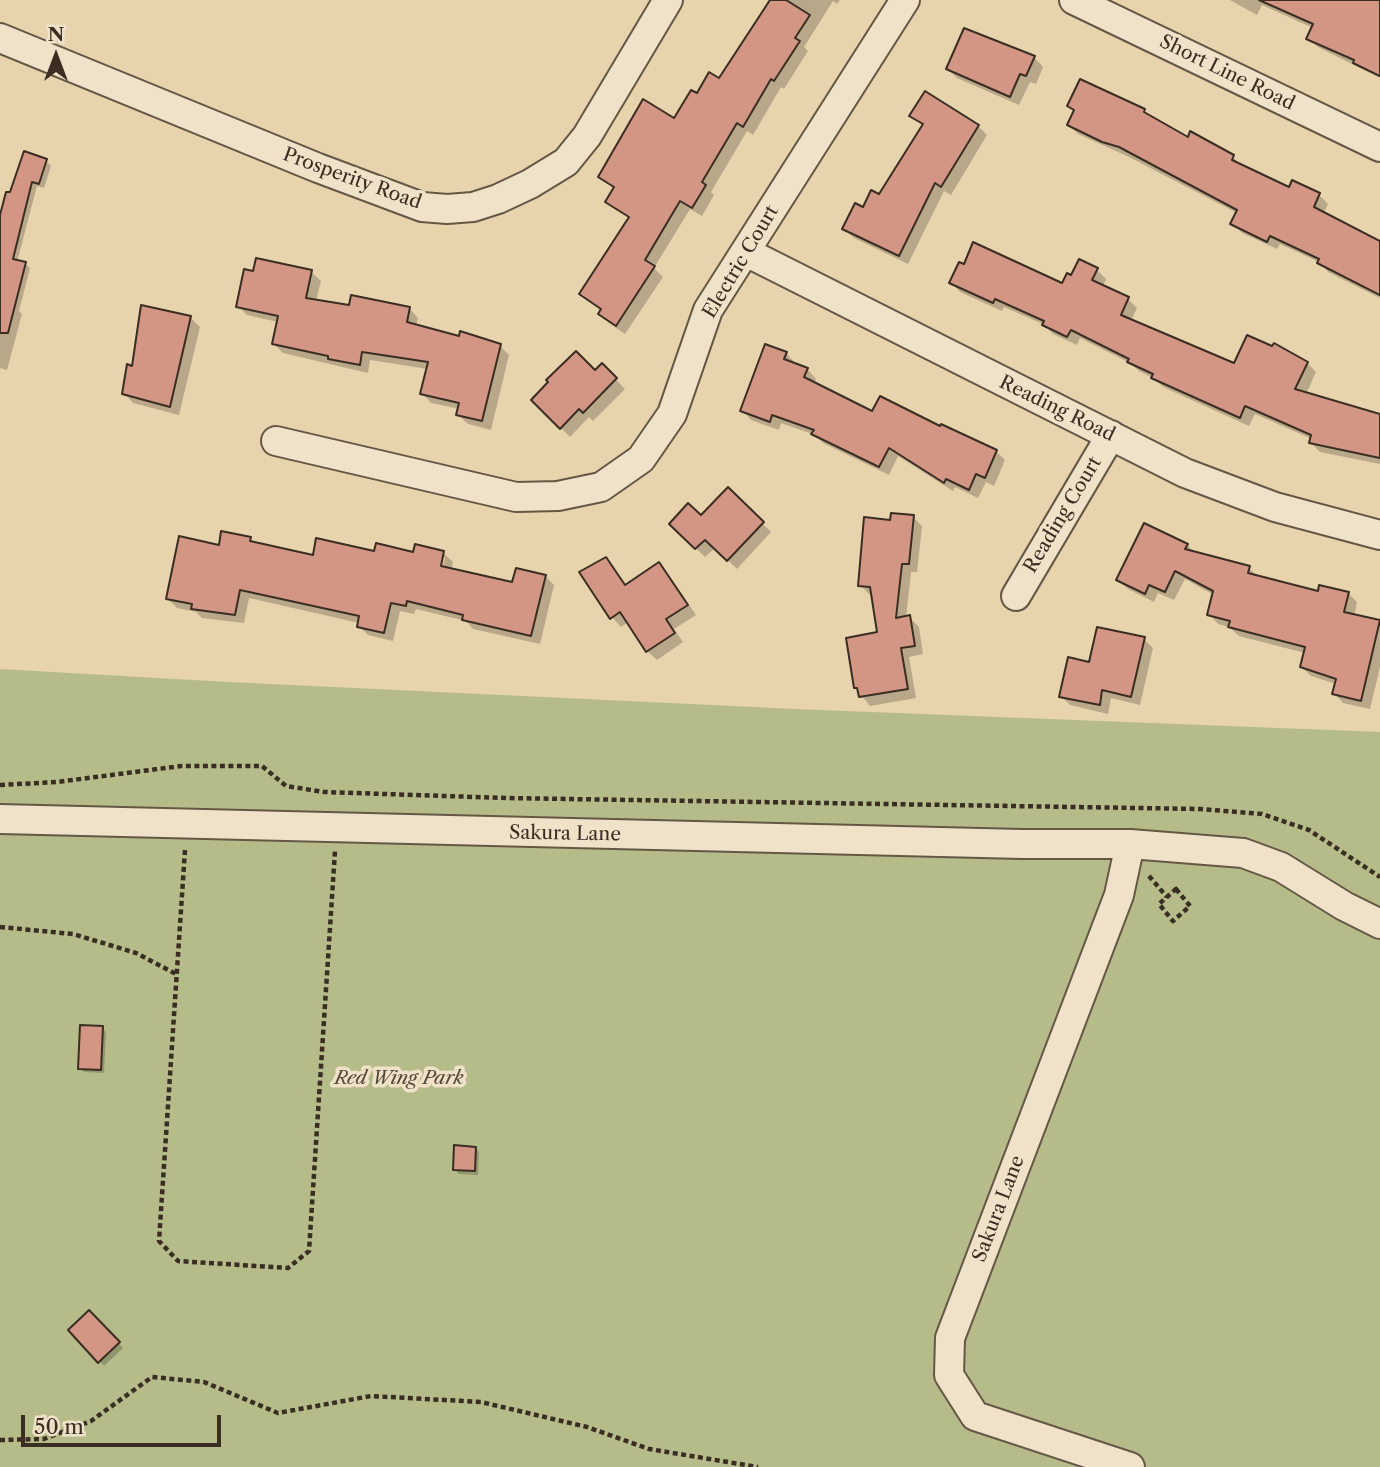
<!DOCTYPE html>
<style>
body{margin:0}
#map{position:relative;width:1380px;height:1467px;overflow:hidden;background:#e7d3ac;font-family:"Libre Caslon Text",serif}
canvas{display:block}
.north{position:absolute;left:21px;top:21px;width:70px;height:70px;-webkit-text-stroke:5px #efe2c9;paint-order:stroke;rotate:0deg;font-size:19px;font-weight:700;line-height:28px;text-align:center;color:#3a2e23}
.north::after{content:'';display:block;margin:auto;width:24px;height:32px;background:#3a2e23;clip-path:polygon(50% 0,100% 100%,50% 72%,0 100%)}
.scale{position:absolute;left:21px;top:1415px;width:200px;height:32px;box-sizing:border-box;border:4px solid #3a2e23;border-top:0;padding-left:9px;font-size:21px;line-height:24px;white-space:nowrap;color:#3a2e23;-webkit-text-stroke:5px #efe2c9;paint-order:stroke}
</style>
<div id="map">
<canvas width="1380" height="1467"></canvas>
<div class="north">N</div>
<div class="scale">50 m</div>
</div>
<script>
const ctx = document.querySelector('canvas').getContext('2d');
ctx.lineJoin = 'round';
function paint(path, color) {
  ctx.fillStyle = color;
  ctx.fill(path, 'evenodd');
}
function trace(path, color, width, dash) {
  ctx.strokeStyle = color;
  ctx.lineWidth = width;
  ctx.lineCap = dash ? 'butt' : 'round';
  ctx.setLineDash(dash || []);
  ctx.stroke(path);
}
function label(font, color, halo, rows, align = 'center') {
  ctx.font = font + ' "Libre Caslon Text",serif';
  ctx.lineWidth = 7;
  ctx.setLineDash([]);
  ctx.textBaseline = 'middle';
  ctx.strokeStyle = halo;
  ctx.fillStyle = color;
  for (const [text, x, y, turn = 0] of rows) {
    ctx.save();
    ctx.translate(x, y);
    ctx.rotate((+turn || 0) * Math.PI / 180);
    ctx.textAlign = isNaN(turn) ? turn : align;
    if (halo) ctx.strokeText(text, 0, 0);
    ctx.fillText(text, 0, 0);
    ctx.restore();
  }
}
const green = new Path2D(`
 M 0,669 L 228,682 L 795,709 L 1380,732 L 1380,1467 L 0,1467 Z`);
const shadow = new Path2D(`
 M 772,0 L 840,0 L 837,4 L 833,1 L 804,47 L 808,51 L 784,89 L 781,87 L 753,135 L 747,131 L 711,192 L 714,195 L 702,216 L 690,209 L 654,268 L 663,277 L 625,334 L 609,323 L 600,314 L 602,311 L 581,294 L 630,219 L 607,201 L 614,189 L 600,177 L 675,120 L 698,96 L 719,80 Z
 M 1230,0 L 1368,0 L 1380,23 L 1380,78 L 1318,47 L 1308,38 L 1313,28 L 1262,5 L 1257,15 Z
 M 1034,57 L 1043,67 L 1036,84 L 1030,82 L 1019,105 L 957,78 L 948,69 Z
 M 1069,106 L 1144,111 L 1153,119 L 1188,139 L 1233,157 L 1242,166 L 1290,190 L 1319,195 L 1328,204 L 1323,214 L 1378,242 L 1380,238 L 1380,298 L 1328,272 L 1319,262 L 1280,244 L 1277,249 L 1242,233 L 1233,223 L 1237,213 L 1129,157 L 1078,134 L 1069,125 L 1075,112 Z
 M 912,115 L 978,126 L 987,135 L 951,195 L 944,191 L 908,264 L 854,238 L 844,228 L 880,197 L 924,127 Z
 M 25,153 L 46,161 L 51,166 L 44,188 L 37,186 L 17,262 L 25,264 L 30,268 L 19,311 L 22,314 L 7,370 L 0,368 L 0,224 Z
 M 1097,270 L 1106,279 L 1103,286 L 1128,299 L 1137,308 L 1131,321 L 1235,365 L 1307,363 L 1316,372 L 1306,394 L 1380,416 L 1380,464 L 1320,452 L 1311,443 L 1312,439 L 1255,414 L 1249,426 L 1163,387 L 1155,379 L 1139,371 L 1130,363 L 1080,338 L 1077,345 L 1053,334 L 1045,325 L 1004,307 L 1002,311 L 960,292 L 951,282 L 1063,285 Z
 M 311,272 L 321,281 L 316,301 L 350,307 L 409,308 L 418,318 L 416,326 L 500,346 L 509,355 L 491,430 L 468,424 L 458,415 L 460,409 L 431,403 L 422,393 L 428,369 L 370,360 L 368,373 L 283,353 L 273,343 L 278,322 L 247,315 L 238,306 Z
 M 191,318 L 200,327 L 179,415 L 133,403 L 124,393 L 134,368 Z
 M 786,353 L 795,363 L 794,365 L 807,369 L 816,379 L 814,384 L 873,413 L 941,429 L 996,451 L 1005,460 L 994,486 L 986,482 L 978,498 L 955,487 L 953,491 L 898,456 L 889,475 L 823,443 L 815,435 L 781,423 L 779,430 L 751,420 L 742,410 Z
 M 602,365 L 625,389 L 593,421 L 589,417 L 570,437 L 533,400 L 595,372 Z
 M 728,489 L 771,532 L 737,569 L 715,548 L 705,557 L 671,524 L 701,517 Z
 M 913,517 L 922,526 L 917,572 L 911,572 L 906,618 L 909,617 L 919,627 L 923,654 L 909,657 L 916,698 L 870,706 L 855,687 L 879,634 L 873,595 L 869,594 L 860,585 L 892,522 Z
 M 250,539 L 255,544 L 315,557 L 443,553 L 453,562 L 451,570 L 514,584 L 545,576 L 554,585 L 540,644 L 473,629 L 466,621 L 416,609 L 414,614 L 400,611 L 393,641 L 368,635 L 359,626 L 359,623 L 249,598 L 244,623 L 202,618 L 196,612 L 177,608 L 168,599 ZM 441,557 L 445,557 L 441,575 Z
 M 1187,545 L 1195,553 L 1249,568 L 1259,578 L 1319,593 L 1348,593 L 1357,602 L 1354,616 L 1380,622 L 1380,667 L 1370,709 L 1343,703 L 1334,693 L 1336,684 L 1311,676 L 1302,667 L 1305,653 L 1239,636 L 1229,627 L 1218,624 L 1209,614 L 1214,595 L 1185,579 L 1174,600 L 1158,593 L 1154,602 L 1128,589 L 1118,580 Z
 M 606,559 L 627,586 L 659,565 L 668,574 L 696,615 L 674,629 L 683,642 L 657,660 L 647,651 L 628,622 L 621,627 L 612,617 Z
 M 1144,639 L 1153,648 L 1140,705 L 1111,698 L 1108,714 L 1070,705 L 1061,696 L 1091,664 Z
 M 102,1028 L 106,1032 L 104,1073 L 84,1072 L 80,1068 Z
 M 475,1148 L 479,1152 L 478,1175 L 459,1174 L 455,1169 Z
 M 89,1312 L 123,1348 L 104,1366 L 70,1330 Z`);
const building = new Path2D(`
 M 770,0 L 786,0 L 810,15 L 795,38 L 800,41 L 774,81 L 771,79 L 743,127 L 737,123 L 702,182 L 706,185 L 692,208 L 680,201 L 645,260 L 655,266 L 616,326 L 598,314 L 601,309 L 579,294 L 629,217 L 605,202 L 614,187 L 598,177 L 643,99 L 674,118 L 691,90 L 697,93 L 709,72 L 719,78 Z
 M 1259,0 L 1380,0 L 1380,76 L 1353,63 L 1354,60 L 1306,39 L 1313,24 Z
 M 964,28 L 1035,56 L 1026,76 L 1020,74 L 1010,97 L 946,69 Z
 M 1080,79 L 1145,109 L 1144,112 L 1188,137 L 1190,131 L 1234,155 L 1232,160 L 1289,187 L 1292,180 L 1320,193 L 1314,207 L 1380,241 L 1380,295 L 1317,263 L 1319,259 L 1270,236 L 1267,242 L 1230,224 L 1237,210 L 1119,147 L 1102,142 L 1067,125 L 1074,110 L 1067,106 Z
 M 925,91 L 979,125 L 941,187 L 935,183 L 899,256 L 842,229 L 855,203 L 863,207 L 871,190 L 879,194 L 923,124 L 909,116 Z
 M 24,151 L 47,159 L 39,184 L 32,182 L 13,259 L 26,262 L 8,333 L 0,333 L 0,215 L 6,192 L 10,192 Z
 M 973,242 L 1062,283 L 1067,273 L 1071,275 L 1079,259 L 1098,268 L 1092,280 L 1129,297 L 1121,315 L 1234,363 L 1247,335 L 1272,346 L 1274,343 L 1308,362 L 1295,389 L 1380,414 L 1380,458 L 1309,443 L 1311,435 L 1245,406 L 1240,418 L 1151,378 L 1153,374 L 1127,362 L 1129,359 L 1071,330 L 1067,337 L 1042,325 L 1044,321 L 995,299 L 993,303 L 949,283 L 959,262 L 964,264 Z
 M 256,258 L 312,270 L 306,298 L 349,305 L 351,295 L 410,307 L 407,322 L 459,336 L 460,331 L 501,344 L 482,421 L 456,415 L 459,403 L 420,394 L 428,362 L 362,352 L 360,365 L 328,359 L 328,356 L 272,344 L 278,316 L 236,307 L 244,269 L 253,271 Z
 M 141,305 L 191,316 L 170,407 L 122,394 L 127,364 L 132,366 Z
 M 765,344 L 787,352 L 784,359 L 808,368 L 804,377 L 872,411 L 880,396 L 940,426 L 941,424 L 997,450 L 985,478 L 976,474 L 969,490 L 946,479 L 944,483 L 889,448 L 879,467 L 811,434 L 814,430 L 772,415 L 770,422 L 740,411 Z
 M 576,351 L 595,370 L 602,363 L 617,378 L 583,413 L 579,409 L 560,429 L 531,400 L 548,382 L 546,380 Z
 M 728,487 L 764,522 L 727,561 L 705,540 L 695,549 L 669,524 L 688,503 L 701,515 Z
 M 891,513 L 914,515 L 909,564 L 902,564 L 896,618 L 910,615 L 915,646 L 901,648 L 908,689 L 859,697 L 857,688 L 854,688 L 846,638 L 877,632 L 870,587 L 858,586 L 864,517 L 890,520 Z
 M 1144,523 L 1188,544 L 1185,549 L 1250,566 L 1248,573 L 1318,591 L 1319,585 L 1349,592 L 1344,612 L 1380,620 L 1361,701 L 1332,694 L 1336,679 L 1300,667 L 1305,647 L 1228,627 L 1230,621 L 1207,615 L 1213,591 L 1175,571 L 1165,592 L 1149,585 L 1145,594 L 1116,580 Z
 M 221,531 L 251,537 L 250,541 L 313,555 L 316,538 L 374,551 L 376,543 L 413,552 L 415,544 L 444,551 L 441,566 L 512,582 L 516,568 L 546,575 L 531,636 L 462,620 L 463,615 L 407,601 L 406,606 L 391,603 L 384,633 L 357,627 L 359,616 L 240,590 L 235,615 L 191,609 L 192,604 L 166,599 L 179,536 L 219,545 Z
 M 606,557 L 625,585 L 659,562 L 688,605 L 666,619 L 675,633 L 646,652 L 620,612 L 610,619 L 579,572 Z
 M 1097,627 L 1145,637 L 1131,697 L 1102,690 L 1100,705 L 1059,697 L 1068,657 L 1089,662 Z
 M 80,1025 L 103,1026 L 101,1070 L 78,1069 Z
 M 454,1145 L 476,1147 L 475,1171 L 453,1170 Z
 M 89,1310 L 120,1342 L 98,1363 L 68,1330 Z`);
const path = new Path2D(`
 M 0,785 L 57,782 L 181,766 L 262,766 L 286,786 L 324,792 L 506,798 L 1200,809 L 1262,814 L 1309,830 L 1380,877
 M 185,850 L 159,1241 L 178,1261 L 288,1268 L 309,1251 L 335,851
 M 1149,876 L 1167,897
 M 1176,889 L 1190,906 L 1173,921 L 1159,904 Z
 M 0,927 L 73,934 L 136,953 L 176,974
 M 0,1440 L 44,1439 L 91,1421 L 152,1377 L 204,1382 L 278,1413 L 371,1396 L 481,1402 L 587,1427 L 649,1449 L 758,1467`);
const minor = new Path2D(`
 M 1074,0 L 1380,147
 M 0,38 L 318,168 L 422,207 L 447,209 L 473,207 L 498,199 L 530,184 L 566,162 L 587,136 L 668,0
 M 746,252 L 1185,473 L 1275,507 L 1380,535
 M 276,441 L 516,497 L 558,496 L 601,487 L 641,459 L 672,414 L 708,310 L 905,0
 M 1016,596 L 1111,435
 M 0,819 L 1022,844 L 1130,844 L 1243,853 L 1281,867 L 1344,906 L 1380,924
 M 1130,844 L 1119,895 L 950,1338 L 949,1375 L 975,1416 L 1130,1467`);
const streetNames = [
 ["Short Line Road",1227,73,26],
 ["Prosperity Road",352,179,20],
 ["Electric Court",741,262,-59],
 ["Reading Road",1057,409,26],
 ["Reading Court",1063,515,-59],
 ["Sakura Lane",565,834,1],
 ["Sakura Lane",999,1209,-69]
];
const parkNames = [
 ["Red Wing Park",399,1079]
];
paint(green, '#b5bc8a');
paint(shadow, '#0003');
paint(building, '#d39584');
trace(building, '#3a2e23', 2);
trace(minor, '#655745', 32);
trace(path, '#3a2e23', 4.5, [5, 3.5]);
trace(minor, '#efe2c9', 28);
label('19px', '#3a2e23', '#efe2c9', streetNames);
label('italic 19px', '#534a38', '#efe2c9', parkNames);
</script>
